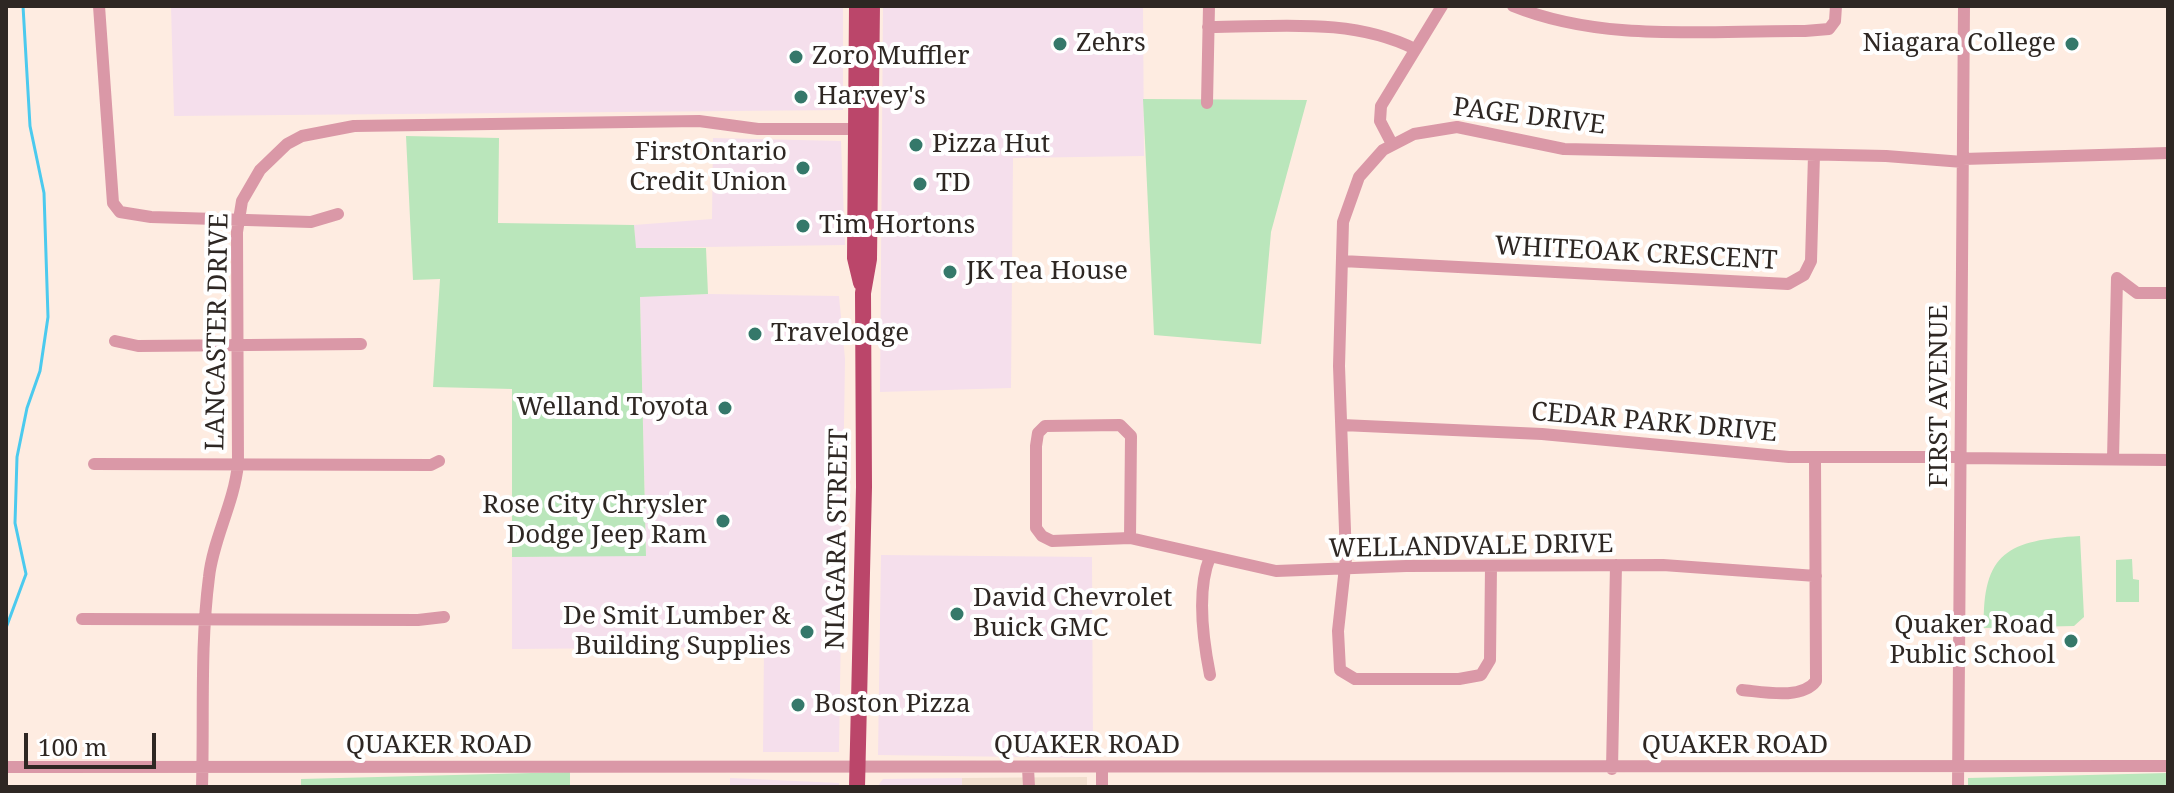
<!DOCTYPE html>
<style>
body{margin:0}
#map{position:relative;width:2174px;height:793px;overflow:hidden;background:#feece1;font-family:"Noto Serif",serif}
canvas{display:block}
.frame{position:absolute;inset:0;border:8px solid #2e2723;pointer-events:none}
.scale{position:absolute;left:24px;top:733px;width:132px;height:36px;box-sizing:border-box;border:4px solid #2e2723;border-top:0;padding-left:10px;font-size:24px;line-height:28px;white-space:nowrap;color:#2e2723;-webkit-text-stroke:6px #fff;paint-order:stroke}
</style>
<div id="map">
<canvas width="2174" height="793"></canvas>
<div class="frame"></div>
<div class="scale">100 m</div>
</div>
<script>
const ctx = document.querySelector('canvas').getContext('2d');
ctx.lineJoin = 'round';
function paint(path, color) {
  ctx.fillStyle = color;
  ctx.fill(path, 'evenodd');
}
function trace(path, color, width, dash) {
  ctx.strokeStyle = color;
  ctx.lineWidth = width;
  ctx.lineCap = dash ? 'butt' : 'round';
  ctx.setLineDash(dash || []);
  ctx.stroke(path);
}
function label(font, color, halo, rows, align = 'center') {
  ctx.font = font + ' "Noto Serif",serif';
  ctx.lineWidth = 8;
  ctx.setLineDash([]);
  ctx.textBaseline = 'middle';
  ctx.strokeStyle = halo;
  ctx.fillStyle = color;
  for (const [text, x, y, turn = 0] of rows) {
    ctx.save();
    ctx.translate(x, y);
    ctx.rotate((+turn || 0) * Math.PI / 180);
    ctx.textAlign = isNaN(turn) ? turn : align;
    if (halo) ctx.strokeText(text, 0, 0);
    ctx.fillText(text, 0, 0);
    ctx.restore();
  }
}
const commercial = new Path2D(`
 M 171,6 L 843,6 L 843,110 L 174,116 Z
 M 883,6 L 1143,6 L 1144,156 L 1013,158 L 1011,388 L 880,392 Z
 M 713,138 L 841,141 L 845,245 L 635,248 L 634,225 L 712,219 Z
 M 708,294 L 839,296 L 845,359 L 839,752 L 763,752 L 764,647 L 512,649 L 512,557 L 646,555 L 640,296 Z
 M 881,555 L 1092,557 L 1093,758 L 878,755 Z
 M 730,778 L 839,783 L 839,787 L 730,787 Z
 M 962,778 L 962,787 L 877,787 L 883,779 Z`);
const industrial = new Path2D(`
 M 1087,777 L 1087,787 L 962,787 L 962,778 Z`);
const green = new Path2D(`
 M 1143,99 L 1307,100 L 1271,232 L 1261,344 L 1154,335 Z
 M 406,136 L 499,138 L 498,223 L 634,225 L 636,248 L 706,248 L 708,294 L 640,297 L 646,556 L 512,557 L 512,389 L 433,387 L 440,279 L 413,280 Z
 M 2080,536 L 2084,617 L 2074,626 L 1984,628 C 1982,552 2009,540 2080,536 Z
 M 2132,559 L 2133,579 L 2139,580 L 2139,602 L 2116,602 L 2116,560 Z
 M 570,772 L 570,787 L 301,787 L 301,779 Z
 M 2168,773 L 2168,787 L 1968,787 L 1968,778 Z`);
const stream = new Path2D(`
 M 6,628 L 26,574 L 15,523 L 17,457 L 27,408 L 40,371 L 48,317 L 44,193 L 30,126 L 23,6`);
const minor = new Path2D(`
 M 99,6 L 113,203 L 120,212 L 151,217 L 311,222 L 338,214
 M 1513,6 C 1604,43 1709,30 1805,31 L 1829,29 L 1835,21 L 1836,6
 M 1208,27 C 1278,27 1351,17 1415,49
 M 1207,103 L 1209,6
 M 1392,144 L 1380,121 L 1381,106 L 1442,6
 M 1963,159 L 2168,153
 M 1342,261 L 1788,284 L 1804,275 L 1811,261 L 1814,155
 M 2117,278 L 2137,293 L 2168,293
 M 115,341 L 138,346 L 361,344
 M 1342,425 L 1542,434 L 1789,457 L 1961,457
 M 1961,458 L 2168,460
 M 2113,459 L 2117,278
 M 94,464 L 431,465 L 439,461
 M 1130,538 L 1131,436 L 1120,425 L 1045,426 L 1038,433 L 1036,446 L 1036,528 L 1042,536 L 1052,541 L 1130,538 L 1276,571 L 1406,566 L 1663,565 L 1816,576
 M 1210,557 C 1196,591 1203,640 1210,675
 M 1491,566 L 1490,660 L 1481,675 L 1459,679 L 1355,679 L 1340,670 L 1338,631 L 1346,558 L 1339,366 L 1343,222 L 1359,177 L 1383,150 L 1414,134 L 1457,127 L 1564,149 L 1886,156 L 1963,162
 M 82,619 L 418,620 L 444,617
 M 1742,690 C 1764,692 1802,700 1816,681 L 1815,458
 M 6,767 L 2168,766
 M 1102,767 L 1102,787
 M 1028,768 L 1029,787
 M 1612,769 L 1616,565
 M 202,787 C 204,717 200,647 209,577 C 213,539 234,504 238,464 L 237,232 L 242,201 L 260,170 L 287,144 L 302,136 L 354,126 L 699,121 L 758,129 L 864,129
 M 1958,787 L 1964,6`);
const major = new Path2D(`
 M 857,6 L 855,258 L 861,283
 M 857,787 L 864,487 L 863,293 L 869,259 L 872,6`);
const markers = [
 [1060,44,8,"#35786a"],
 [2072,44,8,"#35786a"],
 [796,57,8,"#35786a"],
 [801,97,8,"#35786a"],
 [916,145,8,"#35786a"],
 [803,168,8,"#35786a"],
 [920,184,8,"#35786a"],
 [803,226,8,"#35786a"],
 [950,272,8,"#35786a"],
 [755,334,8,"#35786a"],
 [725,408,8,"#35786a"],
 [723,521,8,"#35786a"],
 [957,614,8,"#35786a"],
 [807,632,8,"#35786a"],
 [2071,641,8,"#35786a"],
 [798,705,8,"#35786a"]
];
const poiNames = [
 ["Zehrs",1076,44],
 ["Niagara College",2056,44,"right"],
 ["Zoro Muffler",812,57],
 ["Harvey's",817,97],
 ["Pizza Hut",932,145],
 ["FirstOntario",787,153,"right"],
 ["Credit Union",787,183,"right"],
 ["TD",936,184],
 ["Tim Hortons",819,226],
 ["JK Tea House",966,272],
 ["Travelodge",771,334],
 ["Welland Toyota",709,408,"right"],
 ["Rose City Chrysler",707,506,"right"],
 ["Dodge Jeep Ram",707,536,"right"],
 ["David Chevrolet",973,599],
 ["Buick GMC",973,629],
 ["De Smit Lumber &",791,617,"right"],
 ["Building Supplies",791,647,"right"],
 ["Quaker Road",2055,626,"right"],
 ["Public School",2055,656,"right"],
 ["Boston Pizza",814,705]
];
const streetNames = [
 ["PAGE DRIVE",1529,117,7],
 ["WHITEOAK CRESCENT",1636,254,3],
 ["LANCASTER DRIVE",218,332,-89],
 ["FIRST AVENUE",1940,396,-90],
 ["CEDAR PARK DRIVE",1654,423,5],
 ["NIAGARA STREET",838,539,-89],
 ["WELLANDVALE DRIVE",1471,547,-1],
 ["QUAKER ROAD",439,746],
 ["QUAKER ROAD",1087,746],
 ["QUAKER ROAD",1735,746]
];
paint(commercial, '#f5dfec');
paint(industrial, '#f1dece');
paint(green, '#bae6bb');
trace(stream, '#4bcaee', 3);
trace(minor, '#da98a7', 12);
trace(major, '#bb466a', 16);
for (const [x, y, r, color] of markers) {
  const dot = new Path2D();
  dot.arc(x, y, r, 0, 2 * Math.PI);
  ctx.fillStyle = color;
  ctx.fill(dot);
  trace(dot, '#fff', 3);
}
label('26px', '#2e2723', '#fff', poiNames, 'left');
label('26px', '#2e2723', '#fff', streetNames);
</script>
